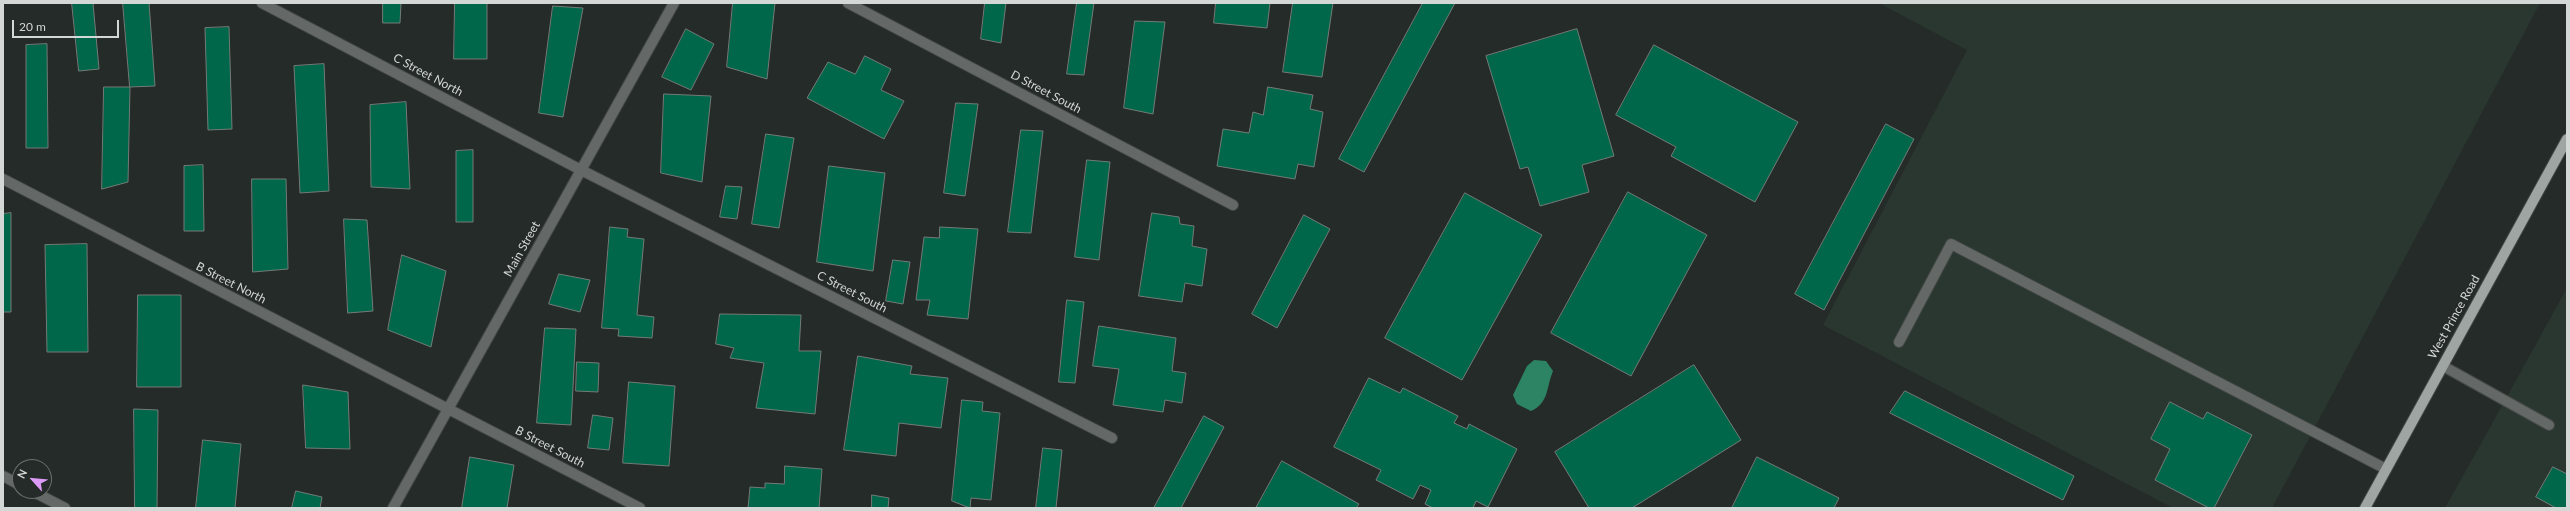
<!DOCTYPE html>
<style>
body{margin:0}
#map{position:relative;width:2570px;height:511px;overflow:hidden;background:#252b28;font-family:Lato,sans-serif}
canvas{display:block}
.frame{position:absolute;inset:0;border:4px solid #d3d7d5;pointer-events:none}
.north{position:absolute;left:12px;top:459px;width:40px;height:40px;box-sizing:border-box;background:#252b28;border:1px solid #6b706d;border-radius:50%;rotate:297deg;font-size:11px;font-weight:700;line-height:16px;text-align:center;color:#d3d7d5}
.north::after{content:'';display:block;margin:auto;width:14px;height:18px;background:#da9af6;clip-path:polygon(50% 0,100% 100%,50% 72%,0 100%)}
.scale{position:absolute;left:12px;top:20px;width:107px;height:18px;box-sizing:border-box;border:2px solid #d3d7d5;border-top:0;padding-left:5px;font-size:12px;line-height:14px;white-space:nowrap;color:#d3d7d5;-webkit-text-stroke:3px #252b28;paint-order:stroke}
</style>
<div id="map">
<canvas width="2570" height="511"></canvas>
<div class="frame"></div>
<div class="north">N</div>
<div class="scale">20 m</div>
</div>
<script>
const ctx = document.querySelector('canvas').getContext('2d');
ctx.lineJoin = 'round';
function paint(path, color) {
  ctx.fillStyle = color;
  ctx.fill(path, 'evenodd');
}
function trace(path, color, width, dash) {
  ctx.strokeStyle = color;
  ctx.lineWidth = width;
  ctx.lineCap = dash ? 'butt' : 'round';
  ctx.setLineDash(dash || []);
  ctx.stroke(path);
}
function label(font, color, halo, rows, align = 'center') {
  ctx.font = font + ' Lato,sans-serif';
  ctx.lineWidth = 3;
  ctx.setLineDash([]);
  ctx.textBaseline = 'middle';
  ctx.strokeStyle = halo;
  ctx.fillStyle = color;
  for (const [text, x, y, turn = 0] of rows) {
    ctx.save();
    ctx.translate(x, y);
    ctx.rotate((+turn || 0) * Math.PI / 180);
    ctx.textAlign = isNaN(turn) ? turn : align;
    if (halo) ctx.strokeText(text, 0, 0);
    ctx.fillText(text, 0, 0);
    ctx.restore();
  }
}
const built = new Path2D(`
 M 1879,3 L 2540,3 L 2272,508 L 2173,508 L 1823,325 L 1967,50 Z
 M 2567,288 L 2567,508 L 2445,508 L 2488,431 Z`);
const water = new Path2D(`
 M 1534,360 L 1546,361 L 1553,371 C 1546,388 1549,403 1531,411 L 1517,404 L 1513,395 L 1527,366 Z`);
const building = new Path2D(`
 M 72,3 L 93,3 L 99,69 L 79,71 Z
 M 123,3 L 149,3 L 155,86 L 130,87 Z
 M 383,3 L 401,3 L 400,23 L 383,23 Z
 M 455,3 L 487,3 L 487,59 L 454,59 Z
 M 733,3 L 775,3 L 767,79 L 727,67 Z
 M 985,3 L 1006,3 L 1001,43 L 981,39 Z
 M 1077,3 L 1094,3 L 1084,75 L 1067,74 Z
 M 1216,3 L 1270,3 L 1267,28 L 1214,23 Z
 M 1293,3 L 1333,3 L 1322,77 L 1283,72 Z
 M 1423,3 L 1455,3 L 1364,172 L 1339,159 Z
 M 553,6 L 583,8 L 563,117 L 539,113 Z
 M 1135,21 L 1165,22 L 1153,114 L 1124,108 Z
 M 229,27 L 232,129 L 208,130 L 205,28 Z
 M 686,29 L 714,44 L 691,90 L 662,77 Z
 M 1577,29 L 1614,156 L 1582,165 L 1589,192 L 1540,206 L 1528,167 L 1520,169 L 1486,56 Z
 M 47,44 L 48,148 L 26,148 L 26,45 Z
 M 1654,45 L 1798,122 L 1755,202 L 1671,156 L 1676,147 L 1616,115 Z
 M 865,56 L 891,69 L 881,90 L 904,101 L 884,139 L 807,98 L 828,62 L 855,74 Z
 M 324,64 L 329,191 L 300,193 L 294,66 Z
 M 104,87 L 130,87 L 128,182 L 102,189 Z
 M 1268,87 L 1313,95 L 1310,109 L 1323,112 L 1314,167 L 1298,164 L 1295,179 L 1217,166 L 1223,129 L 1249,133 L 1253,112 L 1263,115 Z
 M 664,94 L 711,96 L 702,182 L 661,173 Z
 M 406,102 L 410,189 L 371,187 L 370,105 Z
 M 956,103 L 978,104 L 965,196 L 944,193 Z
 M 1886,124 L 1914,139 L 1824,310 L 1795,294 Z
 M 1021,130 L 1043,131 L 1031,233 L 1008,232 Z
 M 766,134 L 794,138 L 779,228 L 752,224 Z
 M 473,150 L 473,222 L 456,222 L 456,151 Z
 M 1087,160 L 1110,162 L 1099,260 L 1075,257 Z
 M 203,165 L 204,231 L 184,231 L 184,166 Z
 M 829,166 L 885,173 L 873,271 L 817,262 Z
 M 252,179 L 286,179 L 288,269 L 253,272 Z
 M 726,186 L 742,187 L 737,219 L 720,217 Z
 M 1628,192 L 1707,235 L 1631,376 L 1551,333 Z
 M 1465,193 L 1542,235 L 1462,380 L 1385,338 Z
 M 11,213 L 11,312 L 3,312 L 3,214 Z
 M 1152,213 L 1179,217 L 1180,224 L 1194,226 L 1192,246 L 1207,249 L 1202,286 L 1185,283 L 1182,302 L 1139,296 Z
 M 1304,215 L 1330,229 L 1277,328 L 1252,314 Z
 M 344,219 L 367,220 L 373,311 L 348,313 Z
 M 610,227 L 628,229 L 627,237 L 644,239 L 637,315 L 654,317 L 652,338 L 618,336 L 619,329 L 602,328 Z
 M 940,227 L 978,229 L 968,319 L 927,315 L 930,300 L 916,300 L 924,237 L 939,238 Z
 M 87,244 L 88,352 L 47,352 L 45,245 Z
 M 402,255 L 446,271 L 431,347 L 388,330 Z
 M 893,260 L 910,262 L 903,304 L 886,301 Z
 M 559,274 L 590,280 L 580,312 L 549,304 Z
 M 138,295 L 181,295 L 181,387 L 137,387 Z
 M 1067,300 L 1084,302 L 1075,383 L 1059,382 Z
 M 720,314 L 801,315 L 799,351 L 821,351 L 815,414 L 756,408 L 764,363 L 730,358 L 734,348 L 716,344 Z
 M 1099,326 L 1176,338 L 1172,371 L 1186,373 L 1182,403 L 1165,400 L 1163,412 L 1113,405 L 1119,369 L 1093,366 Z
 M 545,328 L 576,329 L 571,425 L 537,423 Z
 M 858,356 L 912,366 L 910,374 L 948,378 L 941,428 L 899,423 L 896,456 L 844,450 Z
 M 577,362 L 599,363 L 598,392 L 576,391 Z
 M 1694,365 L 1741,440 L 1632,508 L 1589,508 L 1555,452 Z
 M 1369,378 L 1400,393 L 1403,388 L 1458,416 L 1454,423 L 1467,429 L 1469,424 L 1517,449 L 1488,507 L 1476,501 L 1473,508 L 1433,508 L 1425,504 L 1431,490 L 1420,485 L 1413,499 L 1376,480 L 1381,470 L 1334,447 Z
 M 629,382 L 675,386 L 669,466 L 623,463 Z
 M 303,385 L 348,392 L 350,449 L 306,448 Z
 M 1905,391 L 2074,476 L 2063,500 L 1890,413 Z
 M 962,400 L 983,402 L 982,411 L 1000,413 L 991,500 L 971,498 L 970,508 L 952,501 Z
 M 2170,402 L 2203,419 L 2207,412 L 2252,435 L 2214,508 L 2209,508 L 2155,480 L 2170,449 L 2151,439 Z
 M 134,409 L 158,410 L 157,508 L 135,508 Z
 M 593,415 L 613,418 L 609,450 L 588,448 Z
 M 1204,416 L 1224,427 L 1181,508 L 1154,508 Z
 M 203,440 L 241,444 L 235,508 L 196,508 Z
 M 1043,448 L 1062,450 L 1056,508 L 1036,508 Z
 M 470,457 L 514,465 L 507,508 L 462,508 Z
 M 1757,457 L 1839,498 L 1834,508 L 1732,508 Z
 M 1282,461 L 1359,504 L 1356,508 L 1256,508 Z
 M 785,466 L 822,469 L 819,508 L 748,508 L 750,487 L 765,488 L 765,483 L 784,484 Z
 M 2553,467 L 2567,474 L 2567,508 L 2556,508 L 2536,497 Z
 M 296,491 L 322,497 L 320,508 L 292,508 Z
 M 872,495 L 889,498 L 888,508 L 872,508 Z`);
const minor = new Path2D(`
 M 262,3 L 581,170 L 1112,438
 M 848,3 L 1233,205
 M 3,179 L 640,508
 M 1899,342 L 1951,244 L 2386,469
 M 2443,366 L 2549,425
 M 3,476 L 20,485
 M 32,491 L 65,508
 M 393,508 L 674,3`);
const major = new Path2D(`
 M 2365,508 L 2567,139`);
const streetNames = [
 ["C Street North",428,75,28],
 ["D Street South",1046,92,28],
 ["Main Street",522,249,-61],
 ["B Street North",231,283,27],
 ["C Street South",852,292,27],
 ["West Prince Road",2454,317,-61],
 ["B Street South",550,447,27]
];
paint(built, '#2a3731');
paint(water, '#2d8464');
paint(building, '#00674a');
trace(building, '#737b77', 1);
trace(minor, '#414744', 12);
trace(major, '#414744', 12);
trace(minor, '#646866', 10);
trace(major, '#9fa5a2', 10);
label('12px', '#d3d7d5', '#252b28', streetNames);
</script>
